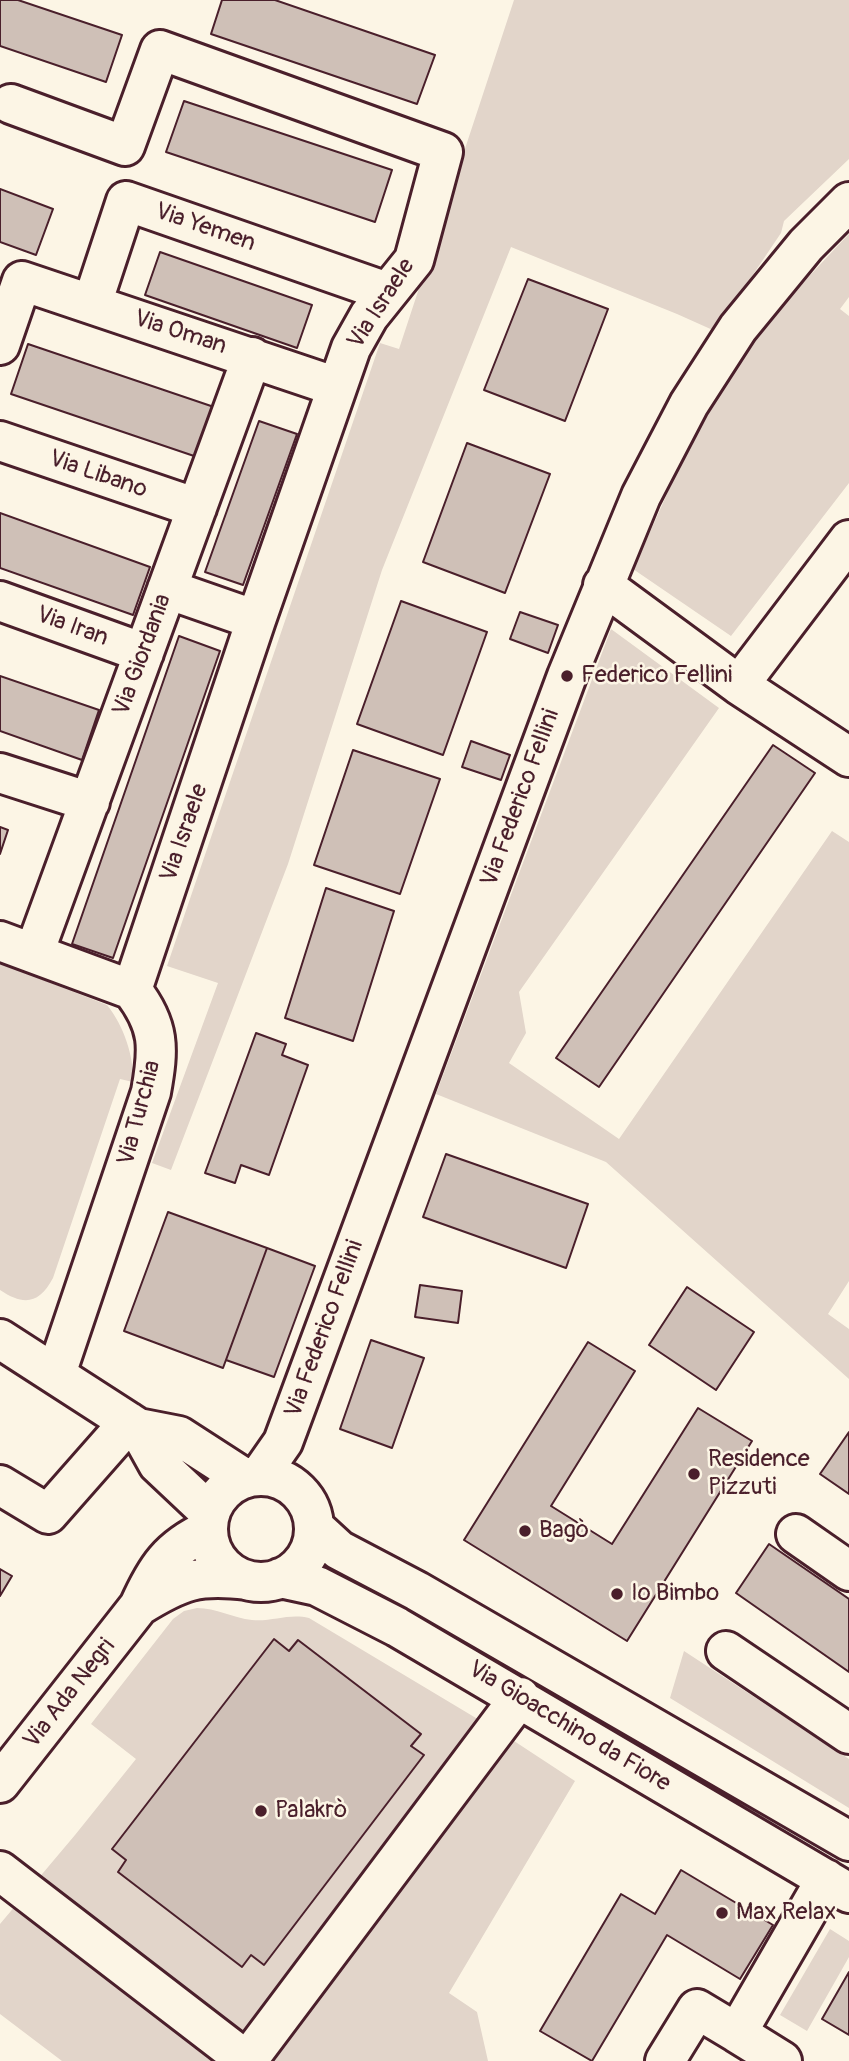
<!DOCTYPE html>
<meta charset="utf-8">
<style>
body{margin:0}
canvas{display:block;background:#fcf5e5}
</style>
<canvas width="849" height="2061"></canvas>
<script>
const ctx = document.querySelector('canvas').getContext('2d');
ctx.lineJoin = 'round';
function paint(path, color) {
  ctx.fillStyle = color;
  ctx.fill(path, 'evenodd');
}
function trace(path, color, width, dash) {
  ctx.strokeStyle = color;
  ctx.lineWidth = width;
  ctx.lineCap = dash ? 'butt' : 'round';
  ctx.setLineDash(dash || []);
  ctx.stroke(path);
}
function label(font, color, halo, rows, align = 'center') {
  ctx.font = font + ' Pangolin,sans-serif';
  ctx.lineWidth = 5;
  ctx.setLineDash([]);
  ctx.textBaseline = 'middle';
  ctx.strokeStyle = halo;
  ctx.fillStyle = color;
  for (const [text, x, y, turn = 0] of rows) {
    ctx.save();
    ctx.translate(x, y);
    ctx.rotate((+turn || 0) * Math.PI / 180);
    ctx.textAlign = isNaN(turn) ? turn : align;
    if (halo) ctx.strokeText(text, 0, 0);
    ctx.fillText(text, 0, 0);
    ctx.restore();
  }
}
const green = new Path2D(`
 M 514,0 L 849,0 L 849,159 L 784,221 L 781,233 L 715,331 L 677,314 L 511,247 L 382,570 L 288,864 L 171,1170 L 152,1163 L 218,983 L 167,966 L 380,343 L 399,349 Z
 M 849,234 L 849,297 L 840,309 L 849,316 L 849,483 L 731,636 L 633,569 C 657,519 677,467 704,419 C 741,350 795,290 849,234 Z
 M 611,629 L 719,708 L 519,992 L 526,1033 L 509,1063 L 619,1139 L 832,831 L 849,842 L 849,1281 L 828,1314 L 849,1329 L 849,1379 L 606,1162 L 436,1094 Z
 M 0,963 L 107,1005 C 124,1026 134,1056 133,1082 L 120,1079 L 53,1278 C 39,1304 24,1306 0,1290 Z
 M 197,1608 C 216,1608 233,1618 252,1620 C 272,1622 289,1613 309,1618 L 511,1739 L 575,1781 L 449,1993 L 477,2012 L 488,2061 L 62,2061 L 0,2014 L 0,1924 L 75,1835 L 136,1759 L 91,1724 L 173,1619 L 184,1611 Z
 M 684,1651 L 849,1759 L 849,1808 L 670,1698 Z
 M 830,1929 L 849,1941 L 849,1957 L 807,2031 L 780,2015 Z`);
const building = new Path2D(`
 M 0,0 L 18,0 L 122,35 L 106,82 L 0,46 Z
 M 222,0 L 275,0 L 435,55 L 417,104 L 211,34 Z
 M 184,101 L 392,170 L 375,222 L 166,152 Z
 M 0,189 L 53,209 L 36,255 L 0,242 Z
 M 160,252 L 312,305 L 297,348 L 145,295 Z
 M 528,279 L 608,309 L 565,421 L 484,390 Z
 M 28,344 L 214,407 L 197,457 L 11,394 Z
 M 259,421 L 297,434 L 243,585 L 205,572 Z
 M 467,443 L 550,474 L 505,593 L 423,562 Z
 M 0,513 L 150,567 L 133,615 L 0,568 Z
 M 401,601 L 487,632 L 443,755 L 357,724 Z
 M 520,612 L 558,625 L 548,653 L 510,639 Z
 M 179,636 L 220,651 L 113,958 L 72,944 Z
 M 0,676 L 99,710 L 82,760 L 0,731 Z
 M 471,741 L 510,755 L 501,780 L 462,767 Z
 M 773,745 L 815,773 L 599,1087 L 556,1058 Z
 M 353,750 L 440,779 L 400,894 L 314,865 Z
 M 0,827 L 8,830 L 0,854 Z
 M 326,888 L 394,911 L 353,1041 L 285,1018 Z
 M 256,1033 L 286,1044 L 282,1055 L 308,1065 L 269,1175 L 241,1165 L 235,1183 L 205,1173 Z
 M 446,1154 L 588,1204 L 566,1268 L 423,1217 Z
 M 168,1212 L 267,1248 L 223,1368 L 124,1331 Z
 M 267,1248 L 315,1266 L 274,1377 L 226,1360 Z
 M 420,1285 L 462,1291 L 458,1323 L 415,1317 Z
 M 687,1287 L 754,1332 L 716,1390 L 649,1345 Z
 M 371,1340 L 424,1358 L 392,1448 L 340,1429 Z
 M 588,1342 L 635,1371 L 551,1506 L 612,1544 L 698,1408 L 752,1441 L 627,1641 L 464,1540 Z
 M 849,1432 L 849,1494 L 820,1474 Z
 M 769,1544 L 849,1599 L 849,1672 L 736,1593 Z
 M 0,1569 L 12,1576 L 0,1596 Z
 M 274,1639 L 289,1651 L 298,1640 L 421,1734 L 411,1746 L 424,1755 L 264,1965 L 251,1955 L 242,1967 L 118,1872 L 126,1860 L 112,1849 Z
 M 681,1870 L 773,1925 L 740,1979 L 667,1935 L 592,2061 L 540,2031 L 621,1894 L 655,1914 Z
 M 849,1972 L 849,2035 L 822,2019 Z`);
const minor = new Path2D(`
 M 11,104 L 125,146 L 160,50 L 443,152 L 414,260 L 369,316 L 351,348 L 256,620 L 132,990
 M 92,304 L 126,201 L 387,292
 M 0,345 L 22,281 L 337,387
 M 0,441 L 197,508
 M 603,585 L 739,685 L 849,540
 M 167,589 L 256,620
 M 0,601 L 144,653
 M 739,685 L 849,757
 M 0,773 L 90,802
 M 0,941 L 132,990 C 160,1026 159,1048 151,1092 L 56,1374
 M 34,953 L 252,357
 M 0,1339 L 138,1428 L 179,1436 L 244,1478
 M 138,1428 L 158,1464 L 210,1513
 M 260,1475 L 283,1442 L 567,676 L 641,496 L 689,404 L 738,328 L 806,245 L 849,202
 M208 1529a53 53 0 1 1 106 0a53 53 0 1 1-106 0Z
 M 0,1485 L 48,1514 L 129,1422
 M 314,1527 L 339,1550 L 417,1591 L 849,1841
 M 796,1534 L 849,1571
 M 280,1578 L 317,1586 L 397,1627 L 849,1893
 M 139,1606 C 181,1580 198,1574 247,1580
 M 726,1651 L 849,1734
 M 0,1783 L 139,1606 C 156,1568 169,1548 208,1530
 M 0,1871 L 247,2061 L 520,1697
 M 665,2061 L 697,2009 L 737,2033
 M 782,2061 L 737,2033 L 826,1879`);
const markers = [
 [567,676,7,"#4a1f2b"],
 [694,1474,7,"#4a1f2b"],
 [525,1531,7,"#4a1f2b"],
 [617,1594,7,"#4a1f2b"],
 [261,1811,7,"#4a1f2b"],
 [722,1913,7,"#4a1f2b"]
];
const streetNames = [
 ["Via Yemen",205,228,19],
 ["Via Israele",382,304,-57],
 ["Via Oman",180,333,18],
 ["Via Libano",98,475,19],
 ["Via Iran",72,627,20],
 ["Via Giordania",143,655,-70],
 ["Via Federico Fellini",521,798,-70],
 ["Via Israele",185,833,-71],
 ["Via Turchia",140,1113,-75],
 ["Via Federico Fellini",325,1329,-70],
 ["Via Ada Negri",70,1694,-52],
 ["Via Gioacchino da Fiore",569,1727,31]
];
const poiNames = [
 ["Federico Fellini",581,676],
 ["Residence",708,1460],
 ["Pizzuti",708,1488],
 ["Bagò",539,1531],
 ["Io Bimbo",631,1594],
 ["Palakrò",275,1811],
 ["Max Relax",736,1913]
];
paint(green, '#e2d5ca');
paint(building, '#cfc0b7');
trace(building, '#4a1f2b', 2);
trace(minor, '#4a1f2b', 44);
trace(minor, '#fcf5e5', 38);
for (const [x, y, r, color] of markers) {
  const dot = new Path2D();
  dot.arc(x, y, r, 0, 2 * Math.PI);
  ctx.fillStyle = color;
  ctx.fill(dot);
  trace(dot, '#fcf5e5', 2.5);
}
label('24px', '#4a1f2b', '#fcf5e5', streetNames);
label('24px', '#4a1f2b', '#fcf5e5', poiNames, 'left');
</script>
